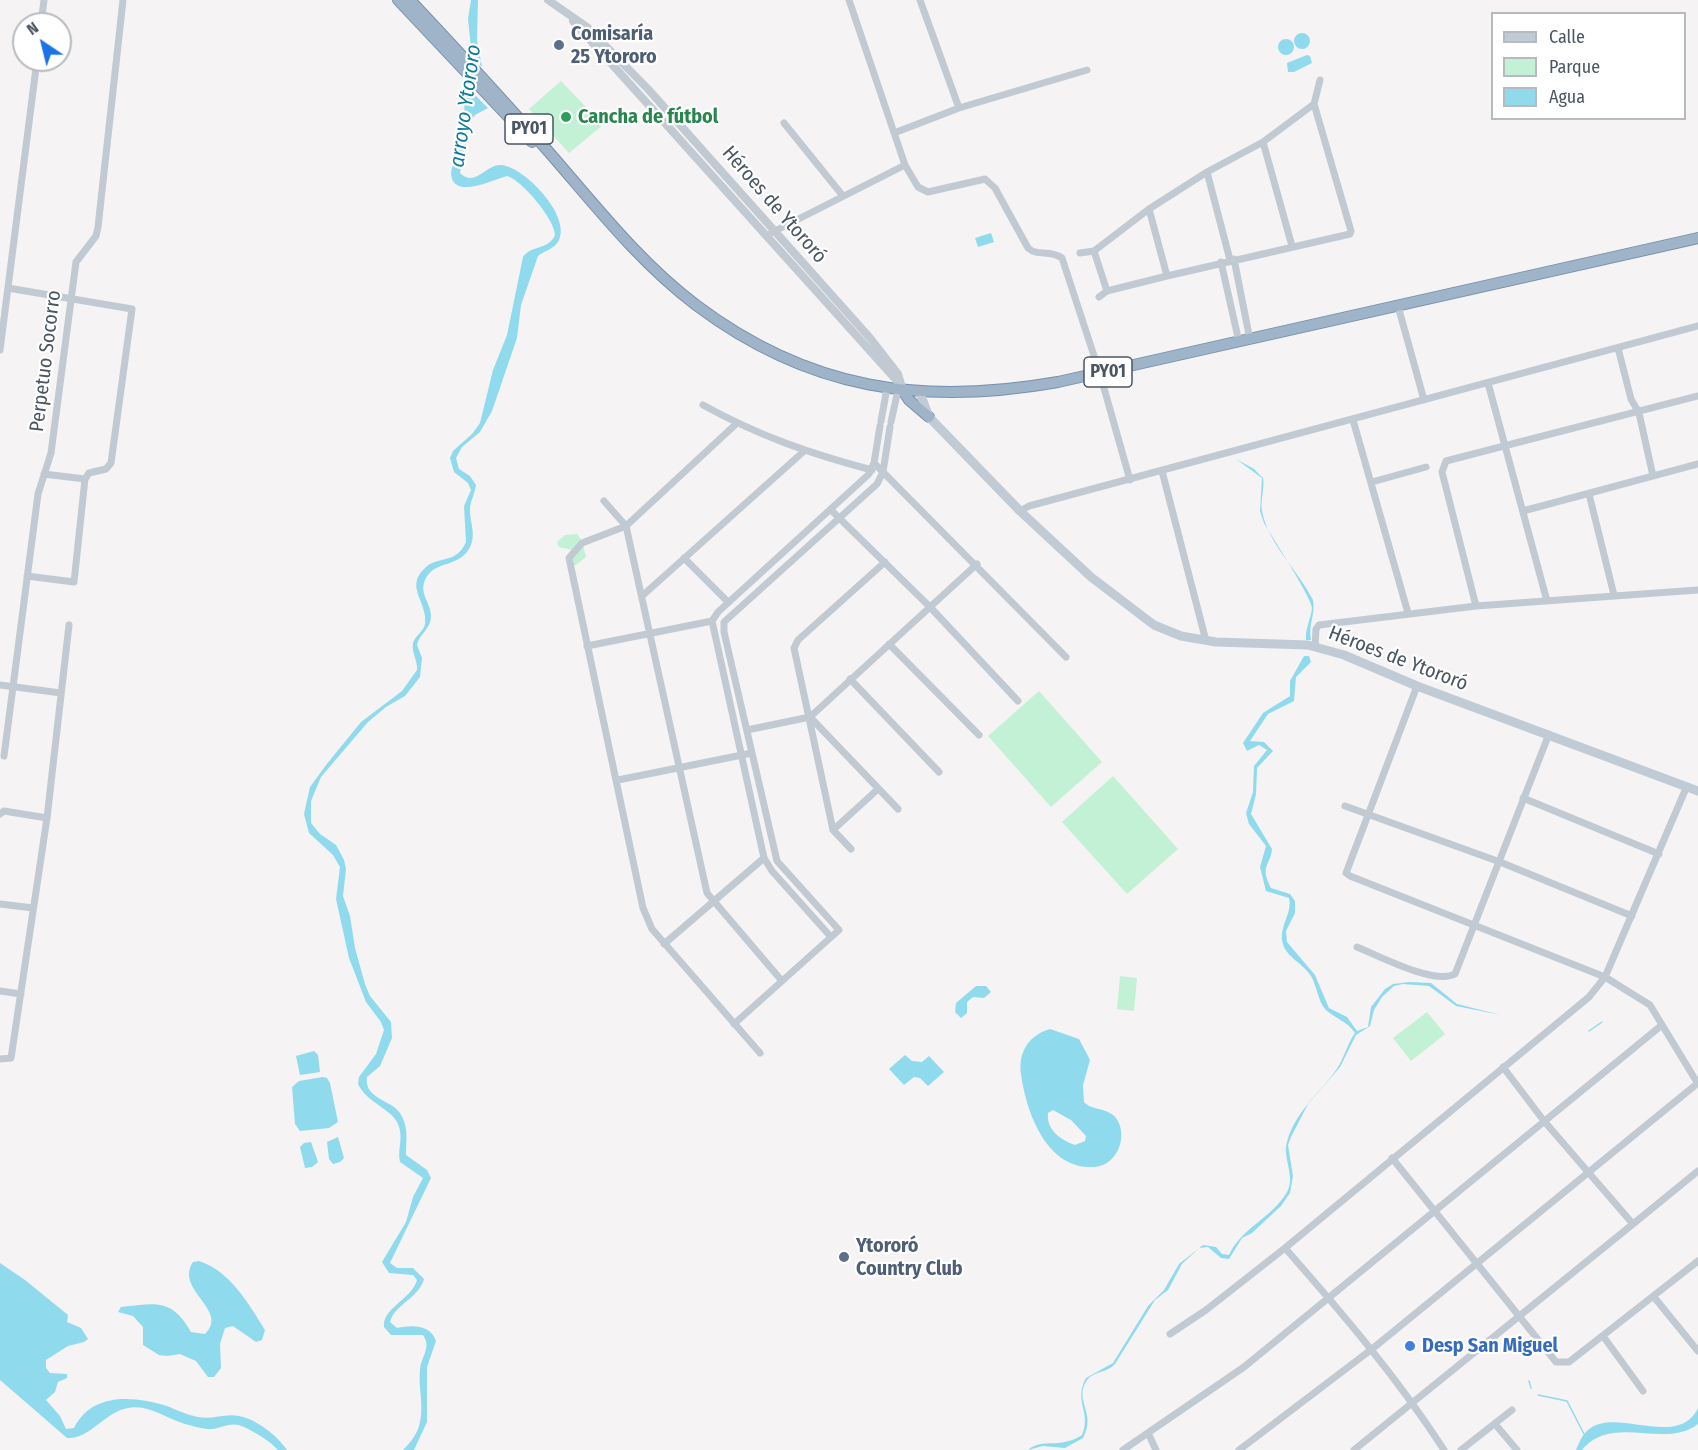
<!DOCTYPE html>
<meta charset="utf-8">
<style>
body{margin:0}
#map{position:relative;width:1698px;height:1450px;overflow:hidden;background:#f5f3f3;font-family:"Fira Sans Condensed",sans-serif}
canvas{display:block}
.legend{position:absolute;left:1491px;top:12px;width:195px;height:108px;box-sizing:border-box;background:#fff;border:2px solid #b7bbc0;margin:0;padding:8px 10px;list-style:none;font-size:18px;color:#4a5661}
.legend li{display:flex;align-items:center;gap:12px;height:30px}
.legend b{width:30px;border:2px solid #b7bbc0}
.north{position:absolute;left:12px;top:12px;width:60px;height:60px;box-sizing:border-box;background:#fff;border:2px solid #b7bbc0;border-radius:50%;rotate:325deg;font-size:16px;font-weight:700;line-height:24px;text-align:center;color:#4a5661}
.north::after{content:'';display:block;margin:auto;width:21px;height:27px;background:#1a73e8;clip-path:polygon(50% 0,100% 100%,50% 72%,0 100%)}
</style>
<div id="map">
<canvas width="1698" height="1450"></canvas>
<ul class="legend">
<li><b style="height:8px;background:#c1cbd6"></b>Calle</li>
<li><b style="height:16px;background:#c3f1d5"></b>Parque</li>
<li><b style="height:16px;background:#90daee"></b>Agua</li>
</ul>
<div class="north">N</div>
</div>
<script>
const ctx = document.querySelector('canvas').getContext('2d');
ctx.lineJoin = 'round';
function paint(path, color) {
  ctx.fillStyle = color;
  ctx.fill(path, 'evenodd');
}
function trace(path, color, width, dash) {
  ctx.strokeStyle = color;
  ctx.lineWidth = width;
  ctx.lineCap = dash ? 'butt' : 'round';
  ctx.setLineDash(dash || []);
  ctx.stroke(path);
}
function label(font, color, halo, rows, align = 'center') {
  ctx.font = font + ' "Fira Sans Condensed",sans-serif';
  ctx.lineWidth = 4.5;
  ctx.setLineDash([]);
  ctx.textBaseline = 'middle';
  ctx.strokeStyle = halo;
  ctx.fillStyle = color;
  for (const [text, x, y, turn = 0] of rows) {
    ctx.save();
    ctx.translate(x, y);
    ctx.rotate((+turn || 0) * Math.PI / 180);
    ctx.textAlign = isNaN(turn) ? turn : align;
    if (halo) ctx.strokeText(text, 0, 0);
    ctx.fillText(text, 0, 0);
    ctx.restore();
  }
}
const green = new Path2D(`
 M 561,81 L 603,125 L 569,153 L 529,109 Z
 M 577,534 L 582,541 L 586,557 L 576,565 L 568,564 L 567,556 L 572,550 L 559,547 L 557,542 L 565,535 Z
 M 1039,691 L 1102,762 L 1051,807 L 988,736 Z
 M 1113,776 L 1178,849 L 1127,894 L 1062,822 Z
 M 1120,976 L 1137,978 L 1134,1011 L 1117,1009 Z
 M 1427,1012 L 1445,1034 L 1411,1061 L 1393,1038 Z`);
const water = new Path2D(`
 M 471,0 L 478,0 L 477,40 L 482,67 L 472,57 L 468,19 Z
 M1294 41a8 8 0 1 1 16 0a8 8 0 1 1-16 0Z
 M1278 47a8 8 0 1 1 16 0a8 8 0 1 1-16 0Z
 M 1307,55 L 1310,56 L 1312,63 L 1294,72 L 1288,72 L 1287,63 Z
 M 465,85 L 488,108 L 475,115 L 469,123 L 460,173 C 475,188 486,164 501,165 C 525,167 571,216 559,240 C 555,249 545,250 538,256 L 521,305 L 517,338 L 492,411 L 480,432 L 462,447 L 456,458 L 459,469 L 470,476 L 476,485 C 475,493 471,500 470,507 C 469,520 476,532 471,545 C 461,569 434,559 425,580 C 419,594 431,603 431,616 C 431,629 420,633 417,645 L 422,658 L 420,677 L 405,696 L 386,707 L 368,722 L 321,777 L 311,801 L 311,823 L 320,834 L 336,845 L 344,860 L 346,869 L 343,896 L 350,916 L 355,948 L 365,984 L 370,996 L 391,1022 L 392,1038 L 380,1066 L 367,1077 C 364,1099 390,1099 400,1113 C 409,1127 406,1140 406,1155 L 427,1170 L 431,1178 L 390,1263 L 397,1268 L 413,1268 L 424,1279 C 419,1298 394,1305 390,1322 L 397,1328 C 412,1325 430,1324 436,1341 L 427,1367 L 427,1422 L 414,1450 L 403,1450 C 411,1442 418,1433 420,1422 C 424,1405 418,1387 420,1370 C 421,1356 432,1348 423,1335 L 391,1335 L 384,1327 C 382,1308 412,1299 417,1280 L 413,1275 L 389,1273 L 382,1262 L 406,1222 L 413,1197 L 423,1178 L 400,1162 C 397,1149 404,1138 398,1124 C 392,1109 367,1103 358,1084 L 359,1077 L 376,1054 L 384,1030 L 381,1022 L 366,1002 L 349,958 L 336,899 L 340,867 L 333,855 L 309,833 L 304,814 L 310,787 L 326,765 L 361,722 L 402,691 L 417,670 C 418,661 411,652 413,643 C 415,636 424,631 425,624 C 428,602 404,587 425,568 C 438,555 456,565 466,542 L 464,506 L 471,490 L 468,483 L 454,472 L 450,458 L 453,451 L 472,434 L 480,423 L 493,370 L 507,335 L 523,257 C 531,245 549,250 555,235 C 555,220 522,180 507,176 C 492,180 451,201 451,172 L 464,119 Z
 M 991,233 L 994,242 L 978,247 L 975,238 Z
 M 1236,459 L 1254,469 L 1263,478 C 1265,489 1260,500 1262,511 C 1268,544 1298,570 1313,600 C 1316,613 1308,624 1311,640 L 1306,640 C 1305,628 1311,619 1312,608 C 1312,598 1272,537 1264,523 L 1260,511 L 1262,478 Z
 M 1304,656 L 1309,656 L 1311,662 L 1296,677 L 1294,701 L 1268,714 L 1250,741 L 1264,742 L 1273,751 L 1257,768 L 1256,794 L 1251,814 L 1272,849 C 1271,865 1259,865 1271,888 L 1290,894 L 1295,901 L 1295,913 L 1286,931 L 1287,942 L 1315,975 L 1329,1008 L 1347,1017 L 1357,1031 L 1368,1027 L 1371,1007 L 1385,989 L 1393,984 L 1409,982 L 1431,983 L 1457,1004 L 1501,1015 L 1456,1006 L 1429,986 L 1403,984 L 1394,986 L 1382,997 L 1374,1010 L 1370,1026 L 1356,1035 L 1340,1067 L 1308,1104 L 1291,1137 L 1288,1145 L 1293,1176 L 1290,1193 L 1281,1206 L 1252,1233 L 1242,1238 L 1229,1259 L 1221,1258 L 1208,1247 L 1199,1248 L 1182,1264 L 1168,1290 L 1155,1300 L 1115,1364 C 1107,1373 1094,1371 1087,1380 C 1073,1401 1097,1412 1083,1438 L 1065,1448 L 1043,1446 L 1028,1450 C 1043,1437 1059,1450 1082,1435 C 1092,1412 1073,1402 1086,1378 L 1113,1363 L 1148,1306 L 1164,1290 L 1179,1264 L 1203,1245 L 1216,1247 L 1222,1254 L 1229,1255 C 1241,1228 1272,1218 1287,1192 C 1296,1177 1282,1157 1287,1142 C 1295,1112 1319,1094 1336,1070 C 1344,1059 1347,1044 1355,1033 C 1347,1021 1336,1019 1326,1010 C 1318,1002 1317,986 1311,976 C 1303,963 1287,958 1283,944 C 1278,927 1293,913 1289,898 L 1266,891 L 1260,867 L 1266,846 L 1249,824 L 1246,813 L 1253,792 L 1254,766 L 1267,750 L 1259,745 L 1247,751 L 1243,743 L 1263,713 L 1290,696 L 1290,681 Z
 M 976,986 L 986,986 L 991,992 L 984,998 L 973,997 L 967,1002 L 967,1013 L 961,1018 L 955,1012 L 956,1003 Z
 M 1050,1029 L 1079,1039 L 1090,1060 L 1083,1085 L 1084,1102 C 1092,1111 1107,1107 1116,1118 C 1129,1136 1117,1166 1094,1167 C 1046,1170 1026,1111 1021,1074 C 1018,1052 1029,1035 1050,1029 ZM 1053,1110 L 1071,1120 L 1086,1136 L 1085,1141 L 1075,1145 C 1061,1140 1046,1130 1048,1113 Z
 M 314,1051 L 318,1055 L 320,1072 L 300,1075 L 296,1056 Z
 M 905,1055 L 912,1061 L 922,1062 L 929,1056 L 944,1072 L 928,1086 L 920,1078 L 914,1077 L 904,1085 L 889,1069 Z
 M 323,1077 L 327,1078 L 330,1083 L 338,1122 L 329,1128 L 300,1131 L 295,1124 L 292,1087 L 299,1081 Z
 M 338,1137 L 344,1158 L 340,1162 L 333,1164 L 329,1159 L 327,1142 Z
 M 311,1142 L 318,1162 L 312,1167 L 305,1168 L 300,1147 L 304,1143 Z
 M 199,1261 C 230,1271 249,1304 265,1330 L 262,1340 L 256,1342 L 233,1326 L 225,1328 L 220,1344 L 221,1368 L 214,1377 L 208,1377 L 196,1361 L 180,1354 L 167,1356 L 159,1355 L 143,1345 L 143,1327 L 133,1316 L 118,1312 L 121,1307 C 156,1303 172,1298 191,1332 L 205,1334 C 230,1310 174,1290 193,1262 Z
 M 0,1263 L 25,1280 L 68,1315 L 67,1322 L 81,1328 L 88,1339 L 84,1342 L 68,1346 L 46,1360 L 46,1368 L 50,1373 L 67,1374 L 67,1378 L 58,1382 L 55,1392 L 46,1400 L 60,1416 L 66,1429 L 74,1428 C 92,1392 134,1396 167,1406 C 177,1410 187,1415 198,1417 C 212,1420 225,1413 239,1416 C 256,1419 278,1436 287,1450 L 278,1450 C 269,1440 256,1433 244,1427 C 233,1421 224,1427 213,1429 C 205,1430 193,1426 185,1424 C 164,1418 147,1402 124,1409 C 104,1414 88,1440 67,1438 L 0,1380 Z
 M 1698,1408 L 1698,1424 C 1665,1450 1613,1413 1582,1450 L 1576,1450 C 1579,1443 1582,1435 1588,1430 C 1615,1406 1678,1450 1698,1408 Z`);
const stream = new Path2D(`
 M 1589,1031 L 1602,1022
 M 1529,1381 L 1531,1388
 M 1538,1395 L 1567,1401 L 1584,1434`);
const minor = new Path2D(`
 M 849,0 L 905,165 L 918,187 L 928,192 L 985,179 L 995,188 L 1028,248 C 1038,257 1049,249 1062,258 L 1100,374 L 1130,480
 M 41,24 L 44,0
 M 959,108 L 1087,70
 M 784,123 L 843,196
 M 894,133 L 959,108 L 920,0
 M 1263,142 L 1292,246
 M 1207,172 L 1230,260
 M 1149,209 L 1167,276
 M 771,233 L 905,165
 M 1094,251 L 1107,291
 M 1080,253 L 1094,251 L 1149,209 L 1207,172 L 1263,142 L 1314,104 L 1320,80
 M 1234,259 L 1250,340
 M 1221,262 L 1239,342
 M 8,288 L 132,309 L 111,463 L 106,469 L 89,473 L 85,479 L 74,582 L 27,576
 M 1099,297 L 1107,291 L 1167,276 L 1350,234 L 1351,231 L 1314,104
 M 1398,306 L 1424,400
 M 1618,348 L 1631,399 L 1639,413 L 1653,476
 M 0,350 L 37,60
 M 1488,383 L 1547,601
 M 703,405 C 759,436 811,454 872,470
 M 1353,420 L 1408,613
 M 881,421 L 887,388
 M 891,422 L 898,390
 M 736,424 L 626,526 L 707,893 L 782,981
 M 874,463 L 1066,657
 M 1162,471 L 1206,641
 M 44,474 L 85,479
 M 1372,482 L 1426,467
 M 1589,494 L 1614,595
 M 604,501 L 626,526 L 582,543 L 569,558 L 643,908 L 652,929 L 760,1053
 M 831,510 L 930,607 L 1018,701
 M 1020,511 L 1029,506 L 1698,326
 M 1523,511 L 1698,464
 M 684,558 L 728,602
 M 642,596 L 803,452
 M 1476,606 L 1442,472 L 1446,461 L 1698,396
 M 889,644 L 979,735
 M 587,646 L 712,621
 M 1315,647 L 1316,629 L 1319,625 L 1476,606 L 1698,590
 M 850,679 L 939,772
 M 0,685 L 61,693
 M 1417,686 L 1346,873 L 1350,876 L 1605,977 L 1650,1005 L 1698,1084
 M 810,717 L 898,809
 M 747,730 L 810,717 L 977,564
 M 4,756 L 38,494 L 51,453 L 76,262 L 96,236 L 98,227 L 123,0
 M 618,780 L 752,753
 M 1523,798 L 1659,854
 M 1345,806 L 1500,862 L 1632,916
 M 0,814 L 4,811 L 47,818
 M 833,830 L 878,789
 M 851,849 L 833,830 L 794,648 L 798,640 L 885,562
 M 0,904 L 33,908
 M 831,937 L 772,871 L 764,858 L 712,621 L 718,612 L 869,474 L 874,463 L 880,426
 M 664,944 L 764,858
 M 1357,947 C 1379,956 1434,985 1455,974 L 1549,734
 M 0,991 L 21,994
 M 734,1024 L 839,930 L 777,861 L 724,632 L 724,622 L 877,484 L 883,472 L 890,427
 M 0,1059 L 11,1058 L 47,818 L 69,625
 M 1392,1158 L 1556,1362 L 1569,1362 L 1698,1261
 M 1633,1224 L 1698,1171
 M 1285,1248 C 1342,1313 1397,1377 1444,1450
 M 1654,1297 L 1698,1351
 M 1170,1334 L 1206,1310 L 1285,1248 L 1589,997 L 1605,977 L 1687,786
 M 1603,1336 L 1643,1391
 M 1495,1424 L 1517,1450
 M 1148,1433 L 1156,1450
 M 1123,1450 L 1244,1367 L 1662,1025
 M 1239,1450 L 1372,1349 L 1698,1083
 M 1354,1450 L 1633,1224 L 1544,1121 L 1503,1067
 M 1461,1450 L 1512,1410`);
const tertiary = new Path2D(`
 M 548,0 L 587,27 L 648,89 L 870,338 L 898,374 L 903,391
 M 573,21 L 899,383`);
const secondary = new Path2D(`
 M 920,393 L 929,417 L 1020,511 L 1091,577 L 1154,625 L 1181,636 L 1216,642 L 1308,645 L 1344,655 L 1417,686 L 1698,791`);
const trunk = new Path2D(`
 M 398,0 L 532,142
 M 410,0 C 457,50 503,100 548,151 C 595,205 639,262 696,305 C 809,390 922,406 1058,382 L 1698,238
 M 903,391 L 909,400 L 929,417`);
const markers = [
 [559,45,6,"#5c6f8a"],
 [566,117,6,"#2e9e5b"],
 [844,1257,6,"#5c6f8a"],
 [1410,1346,6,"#3f7fe0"]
];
const shields = [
 [529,129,48],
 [1108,372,48]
];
const shieldNames = [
 ["PY01",529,129],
 ["PY01",1108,372]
];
const serviceNames = [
 ["Comisaría",571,34],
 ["25 Ytororo",571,57],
 ["Ytororó",856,1246],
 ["Country Club",856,1269]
];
const leisureNames = [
 ["Cancha de fútbol",578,117]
];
const streetNames = [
 ["Héroes de Ytororó",774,205,49],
 ["Perpetuo Socorro",46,361,-83],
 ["Héroes de Ytororó",1398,659,21]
];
const shopNames = [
 ["Desp San Miguel",1422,1346]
];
const waterNames = [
 ["arroyo Ytororo",466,106,-82]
];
paint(green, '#c3f1d5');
paint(water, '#90daee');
trace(stream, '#90daee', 1.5);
trace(trunk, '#7690ad', 12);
trace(minor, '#c1cad2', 7);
trace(tertiary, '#c1cad2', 8);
trace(secondary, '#c1cbd6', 9);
trace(trunk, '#9fb4c9', 10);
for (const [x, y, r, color] of markers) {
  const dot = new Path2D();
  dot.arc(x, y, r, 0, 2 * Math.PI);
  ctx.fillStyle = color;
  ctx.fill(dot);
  trace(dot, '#fff', 2);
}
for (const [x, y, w] of shields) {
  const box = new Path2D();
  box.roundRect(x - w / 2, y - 15, w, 30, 4.5);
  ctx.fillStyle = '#fff';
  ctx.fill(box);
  trace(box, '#4a5661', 1.5);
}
label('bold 18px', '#4a5661', null, shieldNames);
label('bold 20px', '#4e5e75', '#fff', serviceNames, 'left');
label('bold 20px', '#27864d', '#fff', leisureNames, 'left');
label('20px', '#4a5661', '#fff', streetNames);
label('bold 20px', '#366cbe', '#fff', shopNames, 'left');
label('italic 21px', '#0c7c9b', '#fff', waterNames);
</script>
